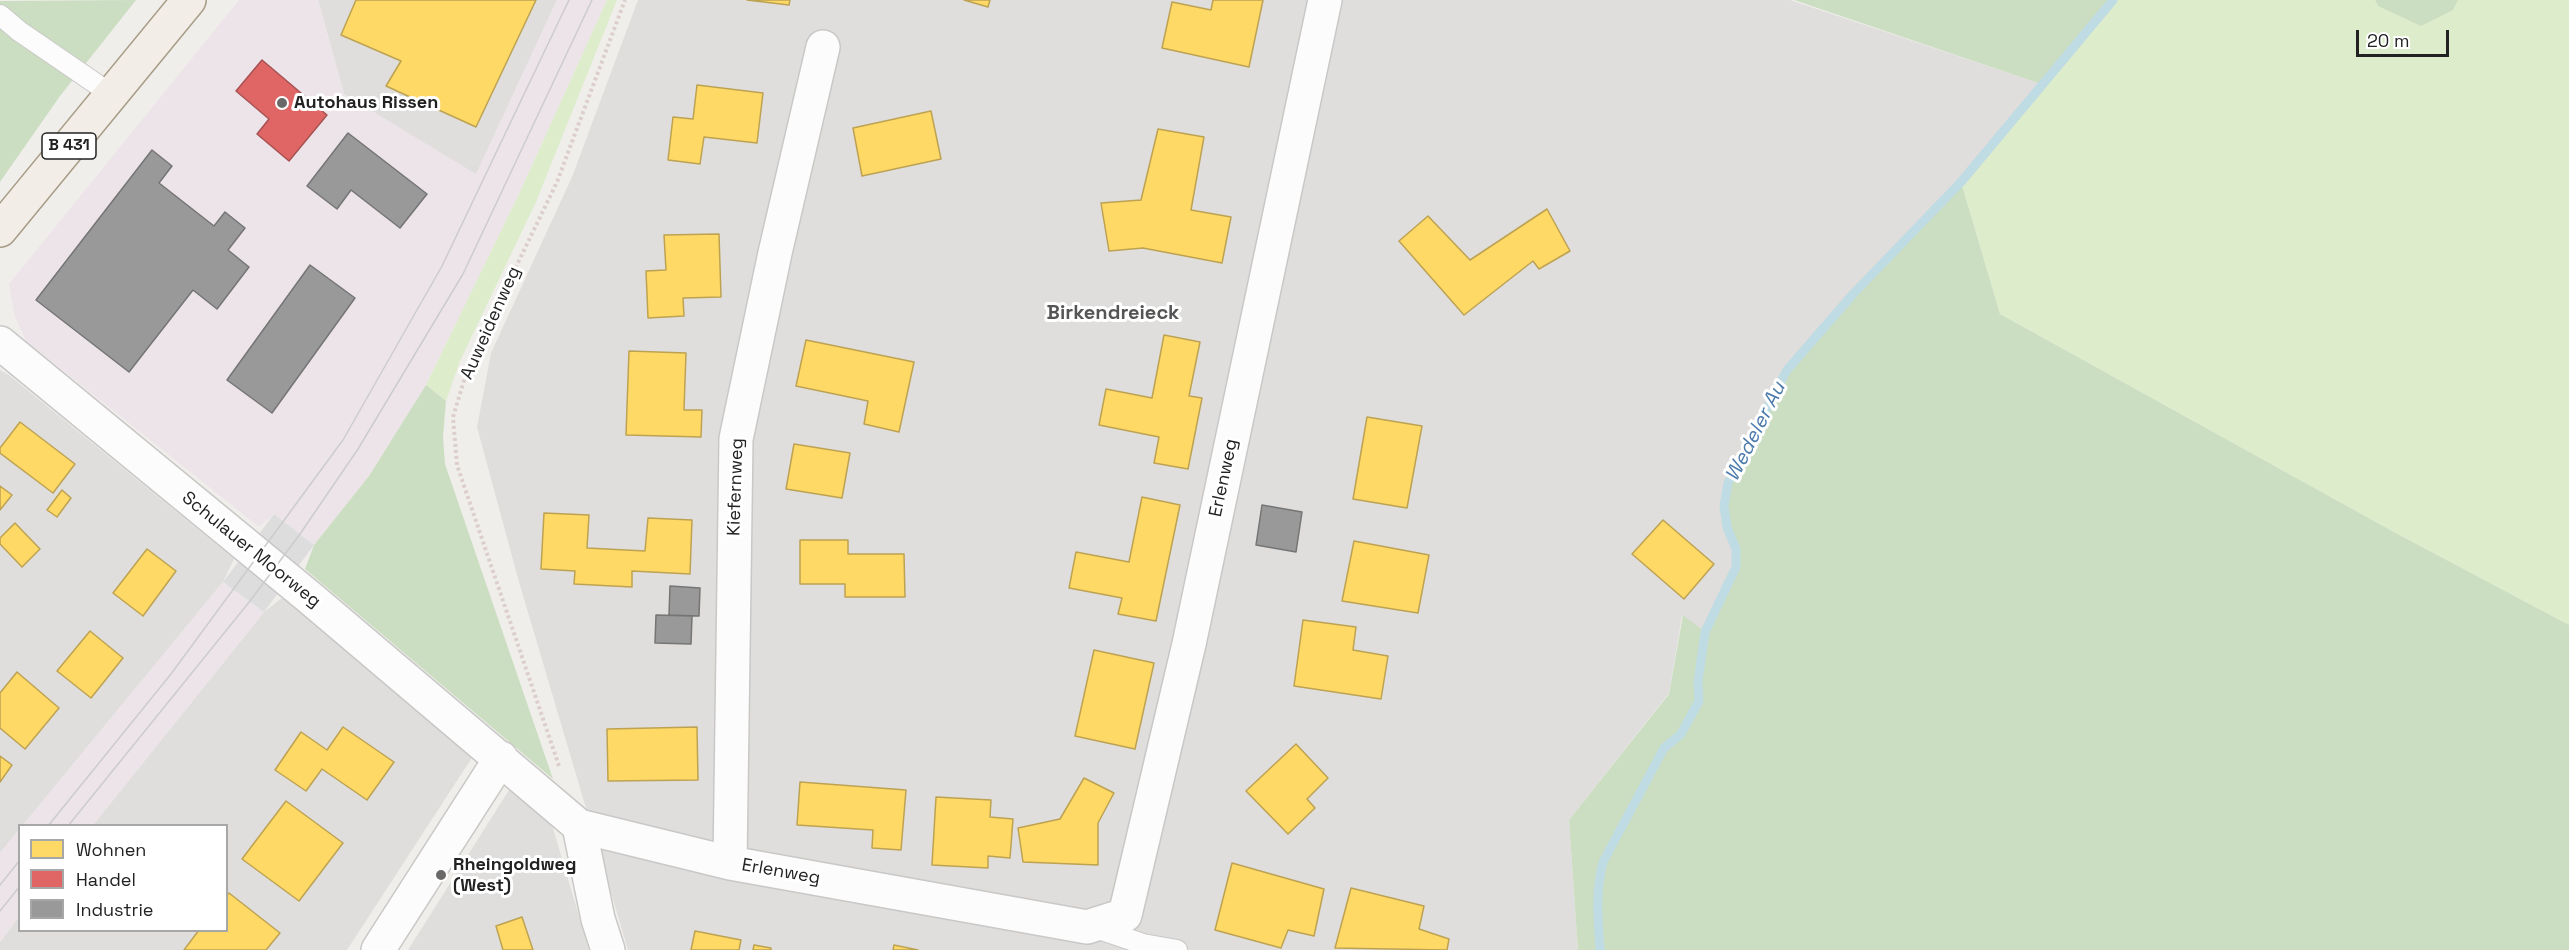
<!DOCTYPE html>
<style>
body{margin:0}
#map{position:relative;width:2569px;height:950px;overflow:hidden;background:#f0eeeb;font-family:"Space Grotesk",sans-serif}
canvas{display:block}
.legend{position:absolute;left:18px;top:824px;width:210px;height:108px;box-sizing:border-box;background:#fff;border:2px solid #a7a7a7;margin:0;padding:8px 10px;list-style:none;font-size:18px;color:#222}
.legend li{display:flex;align-items:center;gap:12px;height:30px}
.legend b{width:30px;border:2px solid #a7a7a7}
.scale{position:absolute;left:2356px;top:30px;width:93px;height:27px;box-sizing:border-box;border:3px solid #222;border-top:0;padding-left:8px;font-size:18px;line-height:21px;white-space:nowrap;color:#222;-webkit-text-stroke:4px #fff;paint-order:stroke}
</style>
<div id="map">
<canvas width="2569" height="950"></canvas>
<ul class="legend">
<li><b style="height:16px;background:#ffd966"></b>Wohnen</li>
<li><b style="height:16px;background:#e06666"></b>Handel</li>
<li><b style="height:16px;background:#999"></b>Industrie</li>
</ul>
<div class="scale">20 m</div>
</div>
<script>
const ctx = document.querySelector('canvas').getContext('2d');
ctx.lineJoin = 'round';
function paint(path, color) {
  ctx.fillStyle = color;
  ctx.fill(path, 'evenodd');
}
function trace(path, color, width, dash) {
  ctx.strokeStyle = color;
  ctx.lineWidth = width;
  ctx.lineCap = dash ? 'butt' : 'round';
  ctx.setLineDash(dash || []);
  ctx.stroke(path);
}
function label(font, color, halo, rows, align = 'center') {
  ctx.font = font + ' "Space Grotesk",sans-serif';
  ctx.lineWidth = 6;
  ctx.setLineDash([]);
  ctx.textBaseline = 'middle';
  ctx.strokeStyle = halo;
  ctx.fillStyle = color;
  for (const [text, x, y, turn = 0] of rows) {
    ctx.save();
    ctx.translate(x, y);
    ctx.rotate((+turn || 0) * Math.PI / 180);
    ctx.textAlign = isNaN(turn) ? turn : align;
    if (halo) ctx.strokeText(text, 0, 0);
    ctx.fillText(text, 0, 0);
    ctx.restore();
  }
}
const residential = new Path2D(`
 M 318,0 L 557,0 L 476,175 L 344,94 Z
 M 638,0 L 1790,0 L 2044,85 L 1961,182 L 1787,370 L 1765,409 L 1728,483 L 1724,507 L 1727,527 L 1736,549 L 1736,567 L 1730,583 L 1705,632 L 1682,616 L 1669,693 L 1569,820 L 1578,950 L 628,950 L 519,582 L 477,427 L 491,353 L 572,177 Z
 M 0,370 L 9,375 L 234,559 L 223,582 L 23,825 L 20,826 L 19,830 L 0,853 Z
 M 282,598 L 475,753 L 347,950 L 0,950 L 0,942 L 19,917 L 20,930 L 226,930 L 226,826 L 93,825 L 264,612 Z
 M 509,790 L 552,825 L 589,950 L 408,950 Z`);
const industrial = new Path2D(`
 M 239,0 L 318,0 L 344,94 L 476,174 L 557,0 L 607,0 L 519,194 L 426,385 L 369,476 L 314,545 L 274,514 L 259,527 L 26,341 L 14,314 L 9,284 Z
 M 223,582 L 264,612 L 93,825 L 23,825 Z
 M 19,830 L 19,917 L 0,942 L 0,853 Z`);
const grass = new Path2D(`
 M 607,0 L 617,0 L 536,202 L 460,361 L 446,401 L 426,385 L 519,194 Z
 M 2113,0 L 2375,0 L 2378,6 L 2453,10 L 2458,0 L 2569,0 L 2569,625 L 2392,531 L 2000,314 L 1961,182 Z`);
const forest = new Path2D(`
 M 136,0 L 60,96 L 0,182 L 0,1 Z
 M 1794,0 L 2113,0 L 2044,85 Z
 M 2375,0 L 2458,0 L 2453,10 L 2421,26 L 2378,6 Z
 M 1961,182 L 2000,314 L 2392,531 L 2569,625 L 2569,950 L 1578,950 L 1569,820 L 1669,694 L 1683,615 L 1705,632 L 1736,567 L 1736,549 L 1727,527 L 1724,507 L 1728,483 L 1765,409 L 1787,370 L 1854,293 Z
 M 426,385 L 446,401 L 443,437 L 445,464 L 553,779 L 305,569 L 314,545 L 369,476 Z`);
const pier = new Path2D(`
 M 274,514 L 314,545 L 264,612 L 223,582 Z`);
const homes = new Path2D(`
 M 356,0 L 536,0 L 476,127 L 386,86 L 401,61 L 341,35 Z
 M 747,0 L 790,0 L 789,5 Z
 M 964,0 L 990,0 L 988,7 Z
 M 1213,0 L 1263,0 L 1249,67 L 1162,48 L 1172,2 L 1211,10 Z
 M 697,85 L 763,93 L 757,143 L 704,137 L 700,164 L 668,160 L 673,117 L 693,119 Z
 M 931,111 L 941,159 L 862,176 L 853,128 Z
 M 1158,129 L 1204,137 L 1191,210 L 1231,217 L 1222,263 L 1143,248 L 1109,251 L 1101,203 L 1141,200 Z
 M 1547,209 L 1570,251 L 1539,269 L 1533,261 L 1464,315 L 1399,241 L 1428,216 L 1470,260 Z
 M 719,234 L 721,297 L 683,298 L 684,316 L 648,318 L 646,271 L 666,270 L 664,235 Z
 M 1164,335 L 1200,342 L 1189,396 L 1202,398 L 1188,469 L 1154,463 L 1159,437 L 1099,425 L 1106,389 L 1152,398 Z
 M 806,340 L 914,362 L 899,432 L 864,424 L 868,401 L 796,386 Z
 M 629,351 L 686,353 L 684,410 L 702,410 L 701,437 L 626,435 Z
 M 1367,417 L 1422,426 L 1407,508 L 1353,499 Z
 M 20,422 L 75,464 L 53,493 L 0,453 L 0,448 Z
 M 794,444 L 850,453 L 842,498 L 786,489 Z
 M 0,486 L 12,495 L 0,510 Z
 M 62,490 L 71,498 L 57,517 L 47,510 Z
 M 1142,497 L 1180,505 L 1156,621 L 1118,614 L 1122,598 L 1069,588 L 1076,552 L 1129,562 Z
 M 544,513 L 589,515 L 587,548 L 645,551 L 648,518 L 692,520 L 690,574 L 632,571 L 632,587 L 574,584 L 575,571 L 541,569 Z
 M 1663,520 L 1714,564 L 1684,599 L 1632,554 Z
 M 15,523 L 40,549 L 22,567 L 0,544 L 0,538 Z
 M 800,540 L 848,540 L 848,554 L 904,554 L 905,597 L 845,597 L 845,584 L 800,584 Z
 M 1354,541 L 1429,555 L 1418,613 L 1342,601 Z
 M 147,549 L 176,571 L 143,616 L 113,593 Z
 M 1303,620 L 1356,627 L 1353,650 L 1388,656 L 1381,699 L 1294,686 Z
 M 90,631 L 123,658 L 91,698 L 57,671 Z
 M 1094,650 L 1154,663 L 1135,749 L 1075,736 Z
 M 17,672 L 59,708 L 25,749 L 0,728 L 0,693 Z
 M 343,727 L 394,762 L 367,800 L 322,769 L 306,791 L 275,770 L 301,732 L 327,750 Z
 M 697,727 L 698,780 L 608,781 L 607,729 Z
 M 1296,744 L 1328,778 L 1307,799 L 1315,808 L 1288,834 L 1246,791 Z
 M 0,756 L 12,765 L 0,782 Z
 M 1084,778 L 1114,793 L 1098,823 L 1098,865 L 1023,862 L 1018,828 L 1060,819 Z
 M 800,782 L 906,790 L 901,850 L 872,848 L 873,830 L 797,825 Z
 M 936,797 L 991,800 L 990,817 L 1013,819 L 1010,858 L 988,856 L 988,868 L 932,865 Z
 M 286,801 L 343,843 L 299,901 L 242,859 Z
 M 1232,863 L 1324,889 L 1314,936 L 1288,930 L 1281,948 L 1215,930 Z
 M 1351,888 L 1424,906 L 1419,929 L 1449,939 L 1447,950 L 1335,948 Z
 M 229,893 L 280,933 L 266,950 L 184,950 L 199,930 L 226,930 L 226,896 Z
 M 522,917 L 533,950 L 503,950 L 496,926 Z
 M 695,931 L 741,940 L 739,950 L 691,950 Z
 M 754,945 L 771,948 L 771,950 L 753,950 Z
 M 894,945 L 918,950 L 893,950 Z`);
const shops = new Path2D(`
 M 262,60 L 327,115 L 289,161 L 257,134 L 269,119 L 236,91 Z`);
const industry = new Path2D(`
 M 348,133 L 427,194 L 400,228 L 351,190 L 337,209 L 307,186 Z
 M 152,150 L 172,166 L 159,183 L 214,226 L 225,212 L 245,228 L 228,250 L 249,267 L 217,309 L 193,290 L 129,372 L 36,300 Z
 M 310,265 L 355,298 L 272,413 L 227,380 Z
 M 1262,505 L 1302,512 L 1296,552 L 1256,545 Z
 M 670,586 L 700,588 L 699,616 L 669,615 Z
 M 656,615 L 692,616 L 691,644 L 655,643 Z`);
const stream = new Path2D(`
 M 1600,950 C 1598,919 1595,892 1603,862 L 1664,748 L 1681,734 L 1699,701 L 1698,682 L 1705,632 L 1736,567 L 1736,549 L 1727,527 L 1724,506 L 1728,483 L 1787,370 L 1854,293 L 1961,182 L 2113,0`);
const path = new Path2D(`
 M 559,766 L 457,465 L 453,417 L 469,364 L 557,182 L 625,0`);
const lane = new Path2D(`
 M 0,15 L 19,31 L 111,94
 M 1093,927 L 1143,944 L 1177,950`);
const street = new Path2D(`
 M 0,343 L 309,597 L 579,826 L 730,863 L 1087,927 L 1125,915 L 1189,644 L 1325,0
 M 579,826 L 598,919 L 608,950
 M 730,863 L 736,439 L 775,253 L 823,47
 M 378,950 L 501,758`);
const primary = new Path2D(`
 M 0,230 L 189,0`);
const tram = new Path2D(`
 M 48,826 L 171,674 L 343,440 L 442,266 L 569,0
 M 68,826 L 250,601 L 300,534 L 358,449 L 463,274 L 592,0
 M 0,885 L 20,860
 M 0,911 L 20,886`);
const markers = [
 [282,103,6,"#6a6968"],
 [441,875,6,"#6a6968"]
];
const shields = [
 [69,146,54]
];
const shieldNames = [
 ["B 431",69,146]
];
const poiNames = [
 ["Autohaus Rissen",294,103],
 ["Rheingoldweg",453,865],
 ["(West)",453,886]
];
const streetNames = [
 ["Auweidenweg",491,323,-66],
 ["Erlenweg",1224,478,-78],
 ["Kiefernweg",736,487,-88],
 ["Schulauer Moorweg",251,550,39],
 ["Erlenweg",781,872,10]
];
const neighbourhoodNames = [
 ["Birkendreieck",1113,314]
];
const waterNames = [
 ["Wedeler Au",1756,432,-63]
];
paint(residential, '#dfdedc');
paint(industrial, '#ede4e9');
paint(grass, '#ddeccb');
paint(forest, '#cbdec1');
paint(pier, '#dedddd');
paint(homes, '#ffd966');
trace(homes, '#bda252', 1.5);
paint(shops, '#e06666');
trace(shops, '#a75252', 1.5);
paint(industry, '#999');
trace(industry, '#757575', 1.5);
trace(stream, '#bfdbe3', 9);
trace(lane, '#c9c8c7', 22);
trace(street, '#c9c8c7', 36);
trace(primary, '#a79c86', 36);
trace(path, '#dccecd', 4, [3, 3]);
trace(lane, '#fdfcfc', 20);
trace(street, '#fdfcfc', 33);
trace(primary, '#f3ede7', 33);
trace(tram, '#ccc', 1.5);
for (const [x, y, r, color] of markers) {
  const dot = new Path2D();
  dot.arc(x, y, r, 0, 2 * Math.PI);
  ctx.fillStyle = color;
  ctx.fill(dot);
  trace(dot, '#fff', 2);
}
for (const [x, y, w] of shields) {
  const box = new Path2D();
  box.roundRect(x - w / 2, y - 13, w, 26, 4.5);
  ctx.fillStyle = '#fff';
  ctx.fill(box);
  trace(box, '#222', 1.5);
}
label('bold 16px', '#222', null, shieldNames);
label('bold 18px', '#222', '#fff', poiNames, 'left');
label('18px', '#222', '#fff', streetNames);
label('bold 20px', '#555', '#fff', neighbourhoodNames);
label('italic 20px', '#4a7aab', '#fff', waterNames);
</script>
